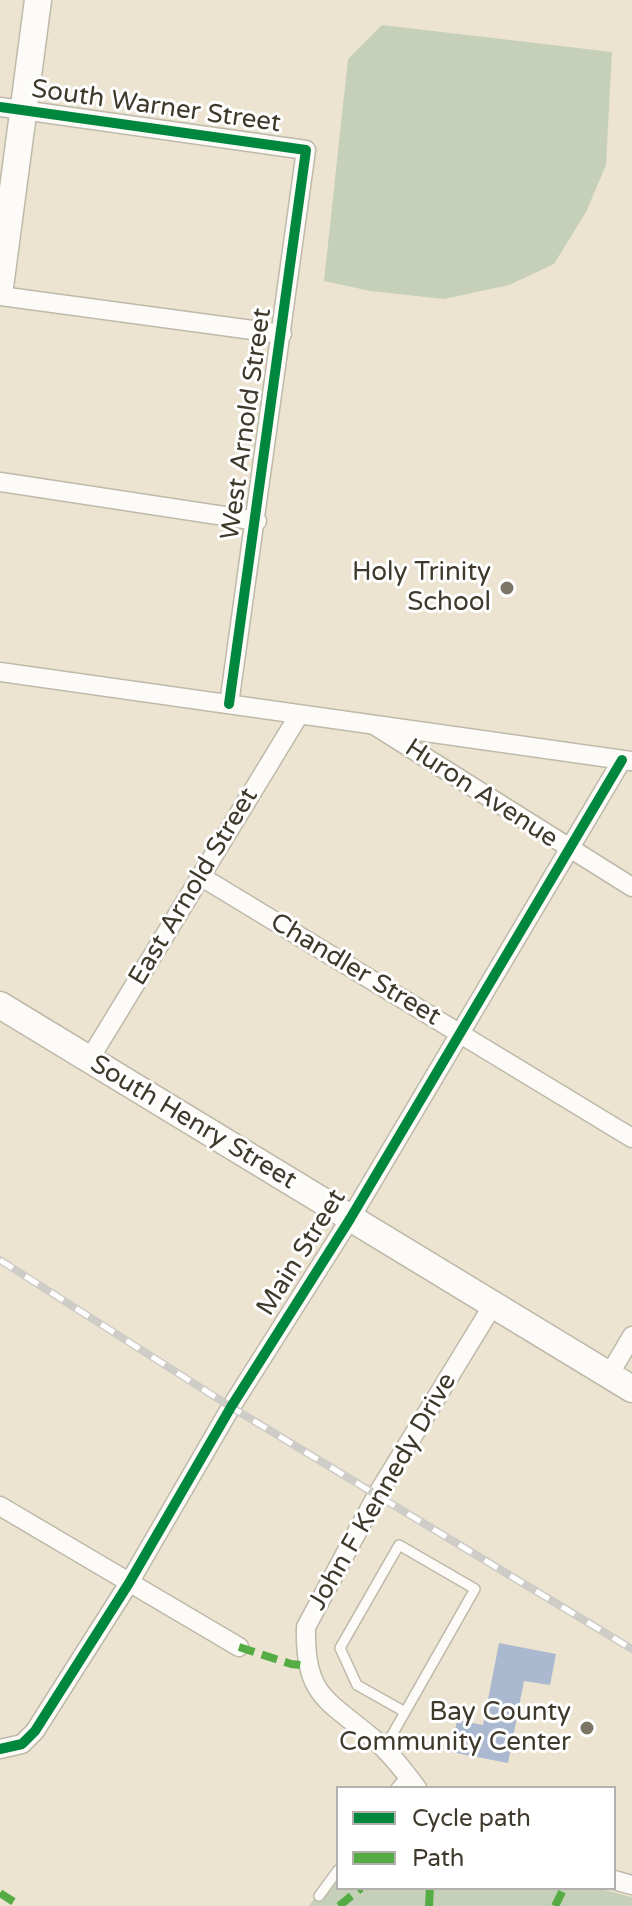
<!DOCTYPE html>
<style>
body{margin:0}
#map{position:relative;width:632px;height:1906px;overflow:hidden;background:#ece4d1;font-family:"Varela Round",sans-serif}
canvas{display:block}
.legend{position:absolute;left:336px;top:1786px;width:280px;height:104px;box-sizing:border-box;background:#fff;border:2px solid #b2b0aa;margin:0;padding:10px 14px;list-style:none;font-size:24px;color:#3e392b}
.legend li{display:flex;align-items:center;gap:16px;height:40px}
.legend b{width:40px;border:2px solid #b2b0aa}
</style>
<div id="map">
<canvas width="632" height="1906"></canvas>
<ul class="legend">
<li><b style="height:10px;background:#00873e"></b>Cycle path</li>
<li><b style="height:10px;background:#55ac44"></b>Path</li>
</ul>
</div>
<script>
const ctx = document.querySelector('canvas').getContext('2d');
ctx.lineJoin = 'round';
function paint(path, color) {
  ctx.fillStyle = color;
  ctx.fill(path, 'evenodd');
}
function trace(path, color, width, dash) {
  ctx.strokeStyle = color;
  ctx.lineWidth = width;
  ctx.lineCap = dash ? 'butt' : 'round';
  ctx.setLineDash(dash || []);
  ctx.stroke(path);
}
function label(font, color, halo, rows, align = 'center') {
  ctx.font = font + ' "Varela Round",sans-serif';
  ctx.lineWidth = 6;
  ctx.setLineDash([]);
  ctx.textBaseline = 'middle';
  ctx.strokeStyle = halo;
  ctx.fillStyle = color;
  for (const [text, x, y, turn = 0] of rows) {
    ctx.save();
    ctx.translate(x, y);
    ctx.rotate((+turn || 0) * Math.PI / 180);
    ctx.textAlign = isNaN(turn) ? turn : align;
    if (halo) ctx.strokeText(text, 0, 0);
    ctx.fillText(text, 0, 0);
    ctx.restore();
  }
}
const green = new Path2D(`
 M 382,25 L 612,52 L 606,165 L 586,212 L 554,264 L 509,285 L 444,299 L 370,291 L 324,281 L 348,59 Z
 M 338,1863 L 338,1888 L 597,1888 L 632,1897 L 632,1906 L 309,1906 Z`);
const water = new Path2D(`
 M 499,1643 L 556,1654 L 550,1685 L 524,1681 L 508,1763 L 451,1752 L 457,1720 L 483,1725 Z`);
const lane = new Path2D(`
 M 384,1749 L 475,1589 L 399,1545 L 340,1648 L 357,1685 L 405,1712
 M 396,1788 L 407,1775
 M 319,1896 L 338,1870`);
const street = new Path2D(`
 M 0,107 L 306,150 L 229,704
 M 0,296 L 282,334
 M 0,482 L 257,521
 M 0,672 L 631,761
 M 377,727 L 632,887
 M 200,876 L 632,1138
 M 89,1060 L 299,715
 M 609,1375 L 632,1336
 M 0,1506 L 239,1647
 M 0,1749 L 22,1744 L 35,1731 L 129,1583 L 231,1407 L 350,1219 L 622,760
 M 417,1788 C 404,1771 392,1755 376,1741 C 329,1700 304,1698 306,1627 L 378,1493 L 493,1305
 M 614,1880 L 632,1885`);
const secondary = new Path2D(`
 M 0,287 L 38,0
 M 0,1005 L 632,1389`);
const rail = new Path2D(`
 M 0,1260 L 231,1407 L 632,1649`);
const quiet = new Path2D(`
 M 239,1647 L 291,1664 L 308,1666
 M 0,1893 L 20,1906
 M 339,1906 L 361,1888
 M 429,1906 L 430,1888
 M 555,1906 L 564,1888`);
const cycleway = new Path2D(`
 M 0,107 L 306,150 L 229,704
 M 0,1749 L 22,1744 L 35,1731 L 129,1583 L 231,1407 L 350,1219 L 622,760`);
const markers = [
 [507,588,8,"#7b7565"],
 [587,1728,8,"#7b7565"]
];
const streetNames = [
 ["South Warner Street",156,107,8],
 ["West Arnold Street",247,424,-82],
 ["Huron Avenue",481,794,33],
 ["East Arnold Street",194,887,-59],
 ["Chandler Street",355,970,31],
 ["South Henry Street",193,1123,31],
 ["Main Street",302,1253,-58],
 ["John F Kennedy Drive",383,1492,-60]
];
const poiNames = [
 ["Holy Trinity",491,573],
 ["School",491,603],
 ["Bay County",571,1713],
 ["Community Center",571,1743]
];
paint(green, '#c6d0b8');
paint(water, '#aab9d0');
trace(lane, '#bfb9aa', 12);
trace(street, '#bfb9aa', 21);
trace(secondary, '#bfb9aa', 29);
trace(lane, '#fcfbf8', 9);
trace(street, '#fcfbf8', 18);
trace(secondary, '#fcfbf8', 26);
trace(rail, '#ceccc7', 8);
trace(rail, '#fff', 5, [15]);
trace(quiet, '#55ac44', 8, [16, 8]);
trace(cycleway, '#00873e', 10);
for (const [x, y, r, color] of markers) {
  const dot = new Path2D();
  dot.arc(x, y, r, 0, 2 * Math.PI);
  ctx.fillStyle = color;
  ctx.fill(dot);
  trace(dot, '#fff', 3);
}
label('26px', '#3e392b', '#fff', streetNames);
label('26px', '#3e392b', '#fff', poiNames, 'right');
</script>
